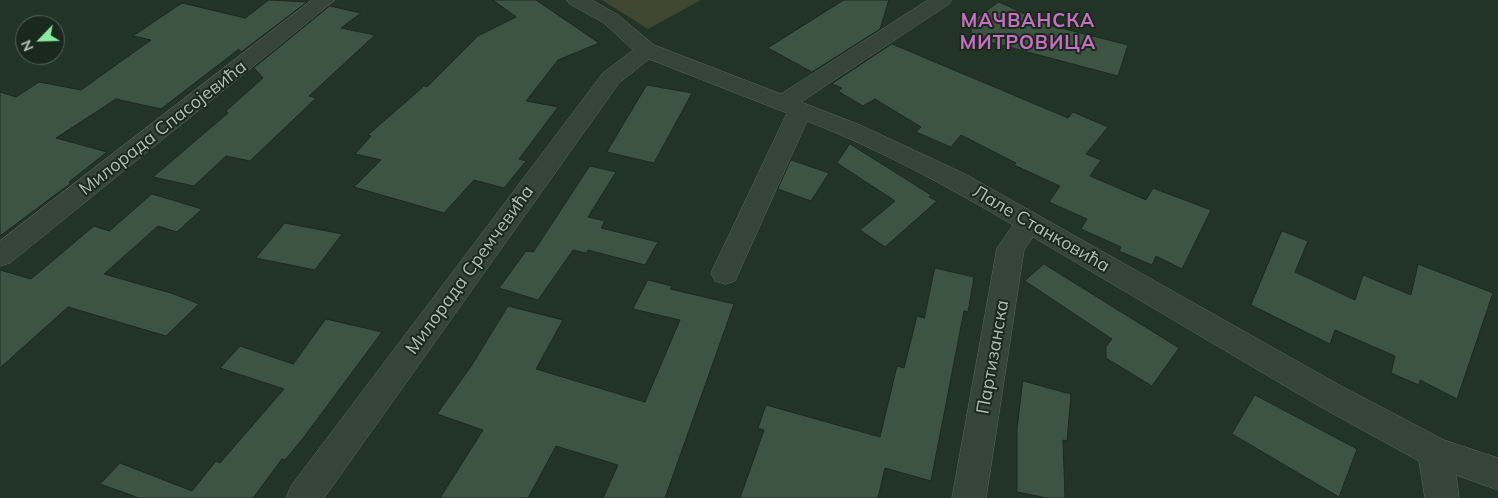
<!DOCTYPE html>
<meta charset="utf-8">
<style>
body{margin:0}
#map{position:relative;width:1498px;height:498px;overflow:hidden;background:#223425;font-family:Mulish,sans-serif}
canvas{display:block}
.north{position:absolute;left:15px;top:15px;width:50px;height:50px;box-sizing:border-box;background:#1a291d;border:1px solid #566659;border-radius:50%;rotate:246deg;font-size:14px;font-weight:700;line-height:20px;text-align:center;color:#afc1b3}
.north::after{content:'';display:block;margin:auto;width:18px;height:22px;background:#8beba1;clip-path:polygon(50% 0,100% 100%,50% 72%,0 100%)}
</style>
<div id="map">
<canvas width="1498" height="498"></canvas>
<div class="north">N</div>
</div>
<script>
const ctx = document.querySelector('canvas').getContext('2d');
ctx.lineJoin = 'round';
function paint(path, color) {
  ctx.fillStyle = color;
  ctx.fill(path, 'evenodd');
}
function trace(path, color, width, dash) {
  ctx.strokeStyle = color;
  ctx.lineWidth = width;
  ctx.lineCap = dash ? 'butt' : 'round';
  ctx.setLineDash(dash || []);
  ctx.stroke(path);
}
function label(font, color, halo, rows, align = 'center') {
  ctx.font = font + ' Mulish,sans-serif';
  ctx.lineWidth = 4;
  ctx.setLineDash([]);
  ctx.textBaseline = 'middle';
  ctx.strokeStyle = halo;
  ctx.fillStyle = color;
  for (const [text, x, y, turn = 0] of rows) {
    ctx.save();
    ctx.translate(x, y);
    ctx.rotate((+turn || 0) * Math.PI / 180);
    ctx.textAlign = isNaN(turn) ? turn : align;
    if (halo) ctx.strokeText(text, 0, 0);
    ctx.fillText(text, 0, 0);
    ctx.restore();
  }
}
const green = new Path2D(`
 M 602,0 L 701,0 L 648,29 Z`);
const building = new Path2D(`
 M 269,0 L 307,2 L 241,52 L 239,49 L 161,109 L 116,99 L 56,138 L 107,152 L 69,182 L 71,183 L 0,236 L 0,92 L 16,97 L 39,82 L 81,90 L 151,40 L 133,36 L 182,3 L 245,18 Z
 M 493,0 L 536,0 L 599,43 L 558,60 L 526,101 L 558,107 L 519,159 L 526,161 L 504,188 L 474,180 L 444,213 L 354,187 L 381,160 L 355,154 L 371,136 L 368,135 L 424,86 L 427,87 L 478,36 L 516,17 Z
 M 844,0 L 889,0 L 880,29 L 812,72 L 768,48 Z
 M 999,2 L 1049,25 L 1128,45 L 1118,76 L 971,37 L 971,22 Z
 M 330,6 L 361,13 L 341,28 L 375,35 L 309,96 L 316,98 L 250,161 L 226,156 L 194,186 L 153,177 L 228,113 L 226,111 L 263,78 L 254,68 Z
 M 892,44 L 1068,118 L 1073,112 L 1108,127 L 1086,154 L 1101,160 L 1090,176 L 1146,200 L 1153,188 L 1211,210 L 1182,269 L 1156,256 L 1152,265 L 1119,251 L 1121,247 L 1081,229 L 1087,219 L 1049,202 L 1060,186 L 1014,165 L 1016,163 L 961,135 L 951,147 L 916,132 L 921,127 L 875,99 L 863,106 L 838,91 L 842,88 L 832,84 Z
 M 647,85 L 692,93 L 654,163 L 607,152 Z
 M 850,144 L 931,195 L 929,197 L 937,201 L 885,247 L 860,230 L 895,201 L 837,163 Z
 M 791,160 L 829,173 L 811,201 L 778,189 Z
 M 590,166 L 616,172 L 588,217 L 605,221 L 601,228 L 658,242 L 645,265 L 588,250 L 586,253 L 573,250 L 538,300 L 499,288 L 526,251 L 533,252 Z
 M 152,194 L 202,209 L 177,232 L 158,226 L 104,274 L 174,294 L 199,304 L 166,336 L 68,307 L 0,368 L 0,270 L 31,279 L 94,226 L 109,231 Z
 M 285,223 L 342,234 L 315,270 L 256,258 Z
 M 1282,231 L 1308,241 L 1295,272 L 1355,300 L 1363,275 L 1411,295 L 1418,264 L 1493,293 L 1457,399 L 1420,380 L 1419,385 L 1391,373 L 1395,356 L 1335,330 L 1330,344 L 1251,305 Z
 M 1044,264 L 1179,348 L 1152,386 L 1106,358 L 1106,347 L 1112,339 L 1025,281 Z
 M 935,268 L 974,277 L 968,312 L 964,311 L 931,481 L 885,468 L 878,498 L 740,498 L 764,430 L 758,428 L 766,405 L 880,437 L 897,366 L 904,368 L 917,316 L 924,318 Z
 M 648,280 L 672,286 L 670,289 L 734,304 L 665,498 L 603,498 L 618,465 L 556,446 L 528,498 L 440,498 L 483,430 L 437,414 L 472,365 L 508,306 L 563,320 L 536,369 L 645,402 L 680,320 L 633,309 Z
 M 326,319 L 382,332 L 304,437 L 285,460 L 282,459 L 253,498 L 139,498 L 100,484 L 120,463 L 192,491 L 216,461 L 220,463 L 284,389 L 220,368 L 240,346 L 293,364 Z
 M 1023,381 L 1071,394 L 1067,441 L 1063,440 L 1065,498 L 1047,498 L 1017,492 L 1017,429 Z
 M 1255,395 L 1357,449 L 1339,497 L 1232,434 Z`);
const minor = new Path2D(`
 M 312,0 L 335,0 L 10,263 L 0,266 L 0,241 Z
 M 567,0 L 592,0 L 618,15 L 654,45 L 781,94 L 928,0 L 952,0 L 949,4 L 801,102 L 860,125 L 965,174 L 1341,386 L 1444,440 L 1498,458 L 1498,490 L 1456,475 L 1459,498 L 1425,498 L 1419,461 L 1319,406 L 1033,237 L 1024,250 L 986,498 L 952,498 L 997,248 L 1013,225 C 947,186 879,149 807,121 L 735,281 L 725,284 L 715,281 L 711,273 L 787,113 L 649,59 L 619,83 L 324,498 L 286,498 L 291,486 L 603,73 L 633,50 L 604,23 L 570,4 Z`);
const streetNames = [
 ["Милорада Спасојевића",163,128,-38],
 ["Лале Станковића",1041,229,30],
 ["Милорада Сремчевића",470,270,-54],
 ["Партизанска",993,357,-80]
];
const farDistrictnames = [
 ["МАЧВАНСКА",1028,21],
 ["МИТРОВИЦА",1028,43]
];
paint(green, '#3f4733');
paint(building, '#3e5442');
trace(building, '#1c2b1f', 1);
trace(minor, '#58685b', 1);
paint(minor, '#354538');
label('18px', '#afc1b3', '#1a291d', streetNames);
ctx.letterSpacing = '1px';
label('bold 19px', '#c96ec3', '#1a291d', farDistrictnames);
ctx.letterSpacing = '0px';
</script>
